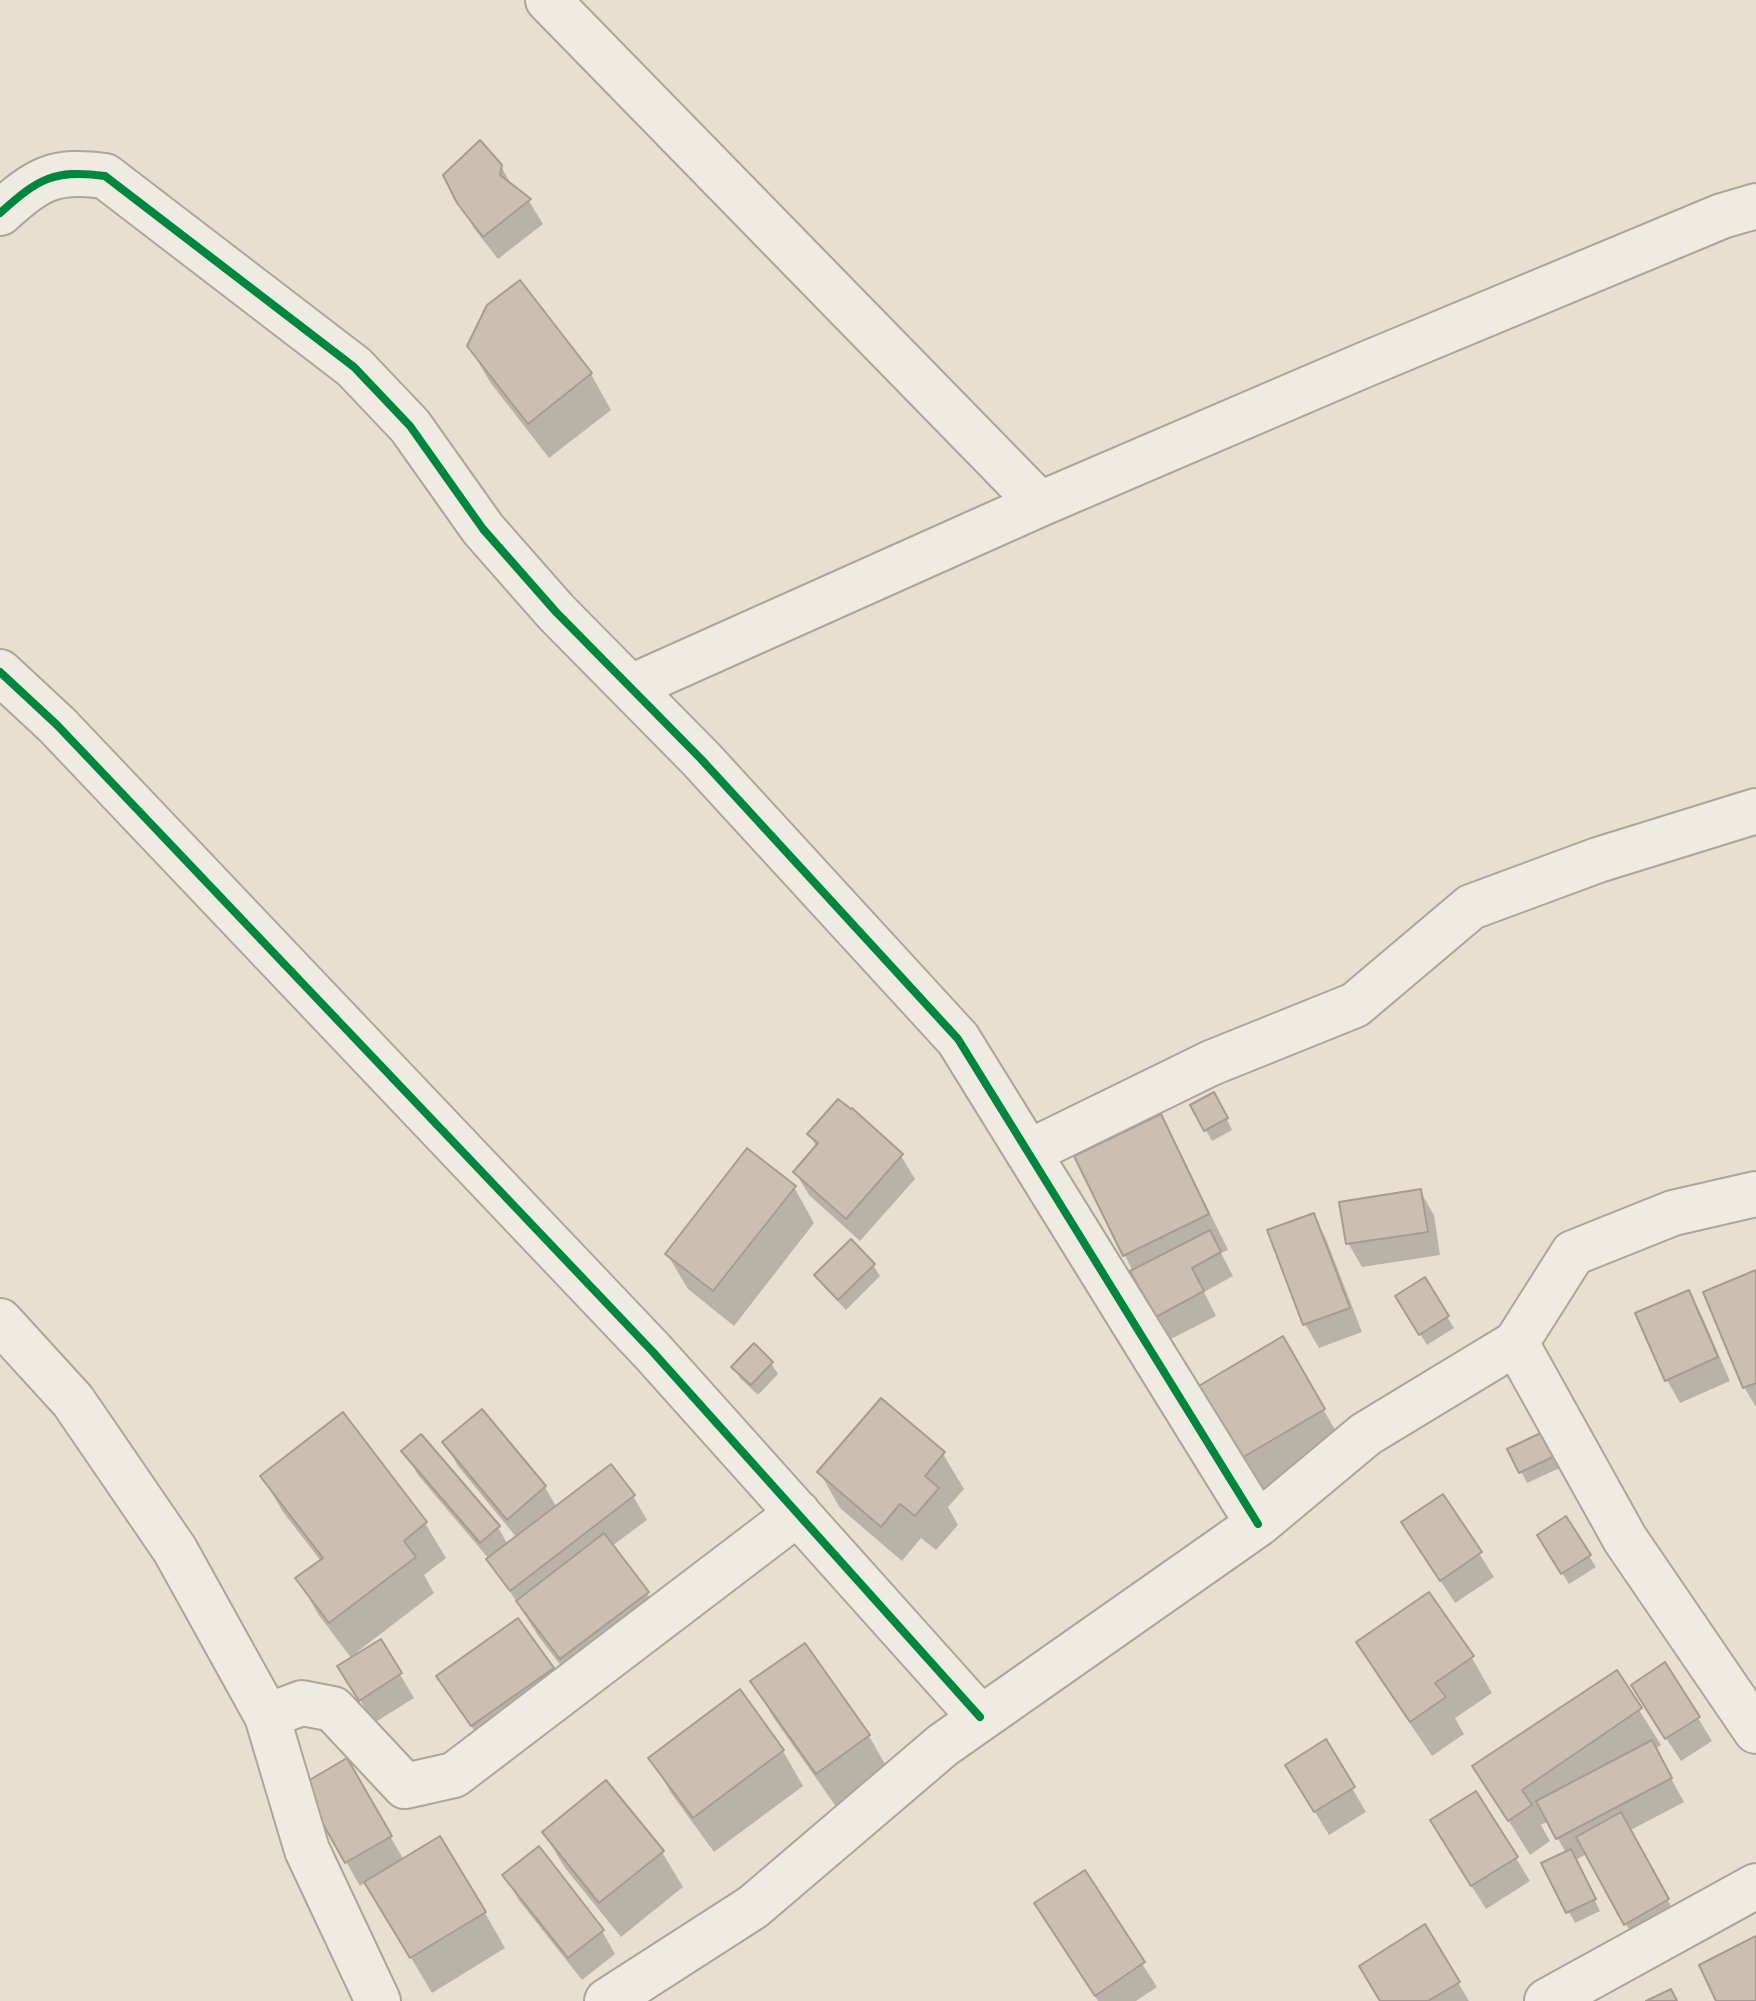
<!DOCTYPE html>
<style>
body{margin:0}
canvas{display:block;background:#e7e0d1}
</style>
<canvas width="1756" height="2001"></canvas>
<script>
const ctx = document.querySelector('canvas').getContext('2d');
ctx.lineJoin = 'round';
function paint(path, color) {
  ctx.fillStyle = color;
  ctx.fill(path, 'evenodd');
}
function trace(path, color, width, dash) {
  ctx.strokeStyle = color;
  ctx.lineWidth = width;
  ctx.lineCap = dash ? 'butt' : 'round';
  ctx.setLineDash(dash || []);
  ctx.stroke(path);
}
const shadow = new Path2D(`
 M 501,166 L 513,188 L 529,201 L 543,224 L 498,259 L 473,227 L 459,202 Z
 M 519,283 L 591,374 L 611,410 L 549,458 L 490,382 L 469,346 Z
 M 1220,1105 L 1232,1130 L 1212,1141 L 1192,1106 Z
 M 1160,1116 L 1180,1152 L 1228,1250 L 1221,1253 L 1233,1276 L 1204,1292 L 1216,1316 L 1171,1339 L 1133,1272 L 1077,1157 Z
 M 809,1134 L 901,1156 L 915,1179 L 860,1241 L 809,1195 L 795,1172 L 817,1147 Z
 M 794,1187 L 814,1223 L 734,1326 L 688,1289 L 667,1254 Z
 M 1420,1191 L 1434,1215 L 1440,1255 L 1362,1267 L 1348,1243 Z
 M 1313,1215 L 1326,1239 L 1362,1332 L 1319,1348 L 1305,1324 L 1270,1231 Z
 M 873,1265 L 880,1276 L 846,1310 L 823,1286 L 817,1275 Z
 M 1756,1272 L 1756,1407 L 1744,1387 Z
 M 1424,1280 L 1454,1328 L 1427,1345 L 1404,1308 Z
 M 1689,1292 L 1702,1316 L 1730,1381 L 1680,1403 L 1667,1380 Z
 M 1282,1339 L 1344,1445 L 1262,1493 L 1200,1388 Z
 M 771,1363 L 778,1374 L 758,1395 L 740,1378 L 734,1367 Z
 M 482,1412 L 545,1487 L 557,1508 L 633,1496 L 647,1520 L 612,1546 L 647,1593 L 668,1628 L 582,1693 L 539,1637 L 489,1559 L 418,1475 L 404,1451 L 498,1527 L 508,1545 L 517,1538 L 458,1466 L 445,1443 Z
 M 1544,1434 L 1562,1467 L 1527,1483 L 1510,1450 Z
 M 943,1454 L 964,1489 L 948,1507 L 958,1525 L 936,1550 L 921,1538 L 902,1561 L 840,1508 L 820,1473 Z
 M 262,1476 L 425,1523 L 446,1558 L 424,1575 L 434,1593 L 357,1652 L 359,1655 L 380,1641 L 414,1698 L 374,1723 L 354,1690 L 352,1659 L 318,1614 L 298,1579 L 321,1561 L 283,1512 Z
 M 1443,1496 L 1494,1577 L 1455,1603 L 1403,1523 Z
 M 1565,1519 L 1596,1567 L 1569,1584 L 1539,1536 Z
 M 1429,1595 L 1472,1658 L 1492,1693 L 1455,1718 L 1464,1734 L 1432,1756 L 1379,1678 L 1359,1643 Z
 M 805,1645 L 869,1736 L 889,1771 L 837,1808 L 773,1717 L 753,1682 Z
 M 552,1669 L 566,1692 L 486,1748 L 439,1677 Z
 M 1616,1673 L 1661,1745 L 1655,1749 L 1684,1802 L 1629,1831 L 1681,1924 L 1639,1947 L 1587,1854 L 1575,1860 L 1600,1911 L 1575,1923 L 1544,1864 L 1566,1853 L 1548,1821 L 1541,1825 L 1550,1841 L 1530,1855 L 1475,1767 Z
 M 740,1692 L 783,1751 L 803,1786 L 714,1852 L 671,1793 L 651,1758 Z
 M 1647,1709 L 1698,1718 L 1712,1741 L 1681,1761 Z
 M 1325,1742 L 1366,1812 L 1329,1835 L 1301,1789 Z
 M 346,1761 L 404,1860 L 485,1913 L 505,1948 L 432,1993 L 366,1882 L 360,1886 L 303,1786 Z
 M 544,1833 L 662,1852 L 683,1887 L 621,1937 L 565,1868 Z
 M 1446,1845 L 1516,1858 L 1530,1881 L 1486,1909 Z
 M 1084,1873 L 1157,1987 L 1136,2001 L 1098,2001 L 1050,1927 Z
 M 505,1875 L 602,1931 L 615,1954 L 582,1980 L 518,1899 Z
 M 1425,1927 L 1469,2001 L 1382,2001 Z`);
const building = new Path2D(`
 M 480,140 L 502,165 L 500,175 L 531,199 L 483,237 L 457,203 L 443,175 Z
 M 520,280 L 592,373 L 528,424 L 467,346 L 487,305 Z
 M 1214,1092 L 1228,1118 L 1204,1131 L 1190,1105 Z
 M 838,1099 L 851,1109 L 852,1108 L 903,1154 L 846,1219 L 793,1172 L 818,1143 L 807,1134 Z
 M 1161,1114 L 1209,1214 L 1123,1256 L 1074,1156 Z
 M 747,1148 L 796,1186 L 713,1291 L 665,1254 Z
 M 1421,1189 L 1428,1232 L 1346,1244 L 1339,1202 Z
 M 1314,1213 L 1350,1308 L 1303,1325 L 1267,1230 Z
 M 1210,1230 L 1221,1252 L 1192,1268 L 1204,1291 L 1156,1317 L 1130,1271 Z
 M 851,1239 L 875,1264 L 838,1300 L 814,1275 Z
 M 1756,1270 L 1756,1383 L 1743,1388 L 1703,1292 Z
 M 1425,1277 L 1449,1316 L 1419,1335 L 1395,1296 Z
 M 1689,1290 L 1718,1357 L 1665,1381 L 1635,1313 Z
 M 1283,1336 L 1325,1409 L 1240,1459 L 1197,1387 Z
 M 754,1343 L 773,1362 L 751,1385 L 731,1367 Z
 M 881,1398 L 945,1452 L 925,1476 L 939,1488 L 915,1516 L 900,1504 L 881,1527 L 817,1472 Z
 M 482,1409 L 546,1486 L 507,1520 L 442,1442 Z
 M 343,1412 L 427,1522 L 404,1541 L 416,1557 L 329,1623 L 295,1578 L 323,1558 L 260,1476 Z
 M 1545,1431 L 1557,1455 L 1519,1473 L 1507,1449 Z
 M 421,1434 L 500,1526 L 480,1543 L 401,1451 Z
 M 611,1464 L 635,1495 L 510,1591 L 486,1559 Z
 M 1443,1494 L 1482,1552 L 1440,1581 L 1401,1522 Z
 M 1566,1516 L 1591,1555 L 1561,1574 L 1537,1535 Z
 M 604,1533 L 649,1592 L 560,1659 L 516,1601 Z
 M 1429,1592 L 1474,1656 L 1435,1683 L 1446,1697 L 1410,1722 L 1356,1642 Z
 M 518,1618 L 554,1668 L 471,1726 L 436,1676 Z
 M 381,1639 L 402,1673 L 359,1701 L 337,1666 Z
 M 805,1643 L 870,1735 L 816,1774 L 750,1681 Z
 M 1665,1662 L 1700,1717 L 1665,1739 L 1631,1685 Z
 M 1617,1670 L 1642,1708 L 1522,1790 L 1532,1805 L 1508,1821 L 1472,1766 Z
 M 740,1689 L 784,1750 L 693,1818 L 648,1758 Z
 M 1326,1739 L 1355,1787 L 1314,1812 L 1285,1765 Z
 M 1652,1740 L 1672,1778 L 1556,1839 L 1536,1801 Z
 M 347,1758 L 392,1836 L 345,1863 L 301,1785 Z
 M 606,1780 L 664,1851 L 599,1903 L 542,1832 Z
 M 1476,1791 L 1518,1857 L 1471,1886 L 1430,1820 Z
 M 1621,1812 L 1669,1899 L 1624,1925 L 1576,1837 Z
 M 440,1836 L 486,1912 L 410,1958 L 364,1882 Z
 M 539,1846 L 604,1930 L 568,1958 L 502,1875 Z
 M 1571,1849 L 1596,1899 L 1566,1913 L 1541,1863 Z
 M 1085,1870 L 1145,1962 L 1095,1996 L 1034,1903 Z
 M 1425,1924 L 1460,1982 L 1428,2001 L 1380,2001 L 1359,1966 Z
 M 1756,1936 L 1756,2001 L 1716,2001 L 1699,1965 Z
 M 1671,1989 L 1677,2001 L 1646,2001 Z`);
const minor = new Path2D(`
 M 548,0 L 1040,504
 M 0,213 C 38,179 53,169 105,176 L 354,367 L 410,426 L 483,529 L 556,612 L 701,759 L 958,1039 L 1258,1524
 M 0,672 L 57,725 L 652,1351 L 980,1717
 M 631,687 L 1040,504 L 1364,365 L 1722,216 L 1756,206
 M 1029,1152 L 1211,1063 L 1355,1005 L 1471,907 L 1598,860 L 1756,811
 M 0,1321 L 73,1401 L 175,1550 L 267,1716 L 307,1850 L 378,2001
 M 1516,1343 L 1625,1539 L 1756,1731
 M 267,1716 L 302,1703 L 333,1709 L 405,1786 L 454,1775 L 798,1513
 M 607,2001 L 753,1907 L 943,1745 L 1258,1524 L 1366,1434 L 1516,1343 L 1573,1253 L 1673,1213 L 1756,1194
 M 1547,2001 L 1756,1886`);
const cycleway = new Path2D(`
 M 0,213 C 38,179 53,169 105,176 L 354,367 L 410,426 L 483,529 L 556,612 L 701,759 L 958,1039 L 1258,1524
 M 0,672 L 57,725 L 652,1351 L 980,1717`);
paint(shadow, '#0003');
paint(building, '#cbbfb2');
trace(building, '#a89c90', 2);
trace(minor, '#ada599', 48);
trace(minor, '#efebe3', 44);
trace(cycleway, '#00873e', 8);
</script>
